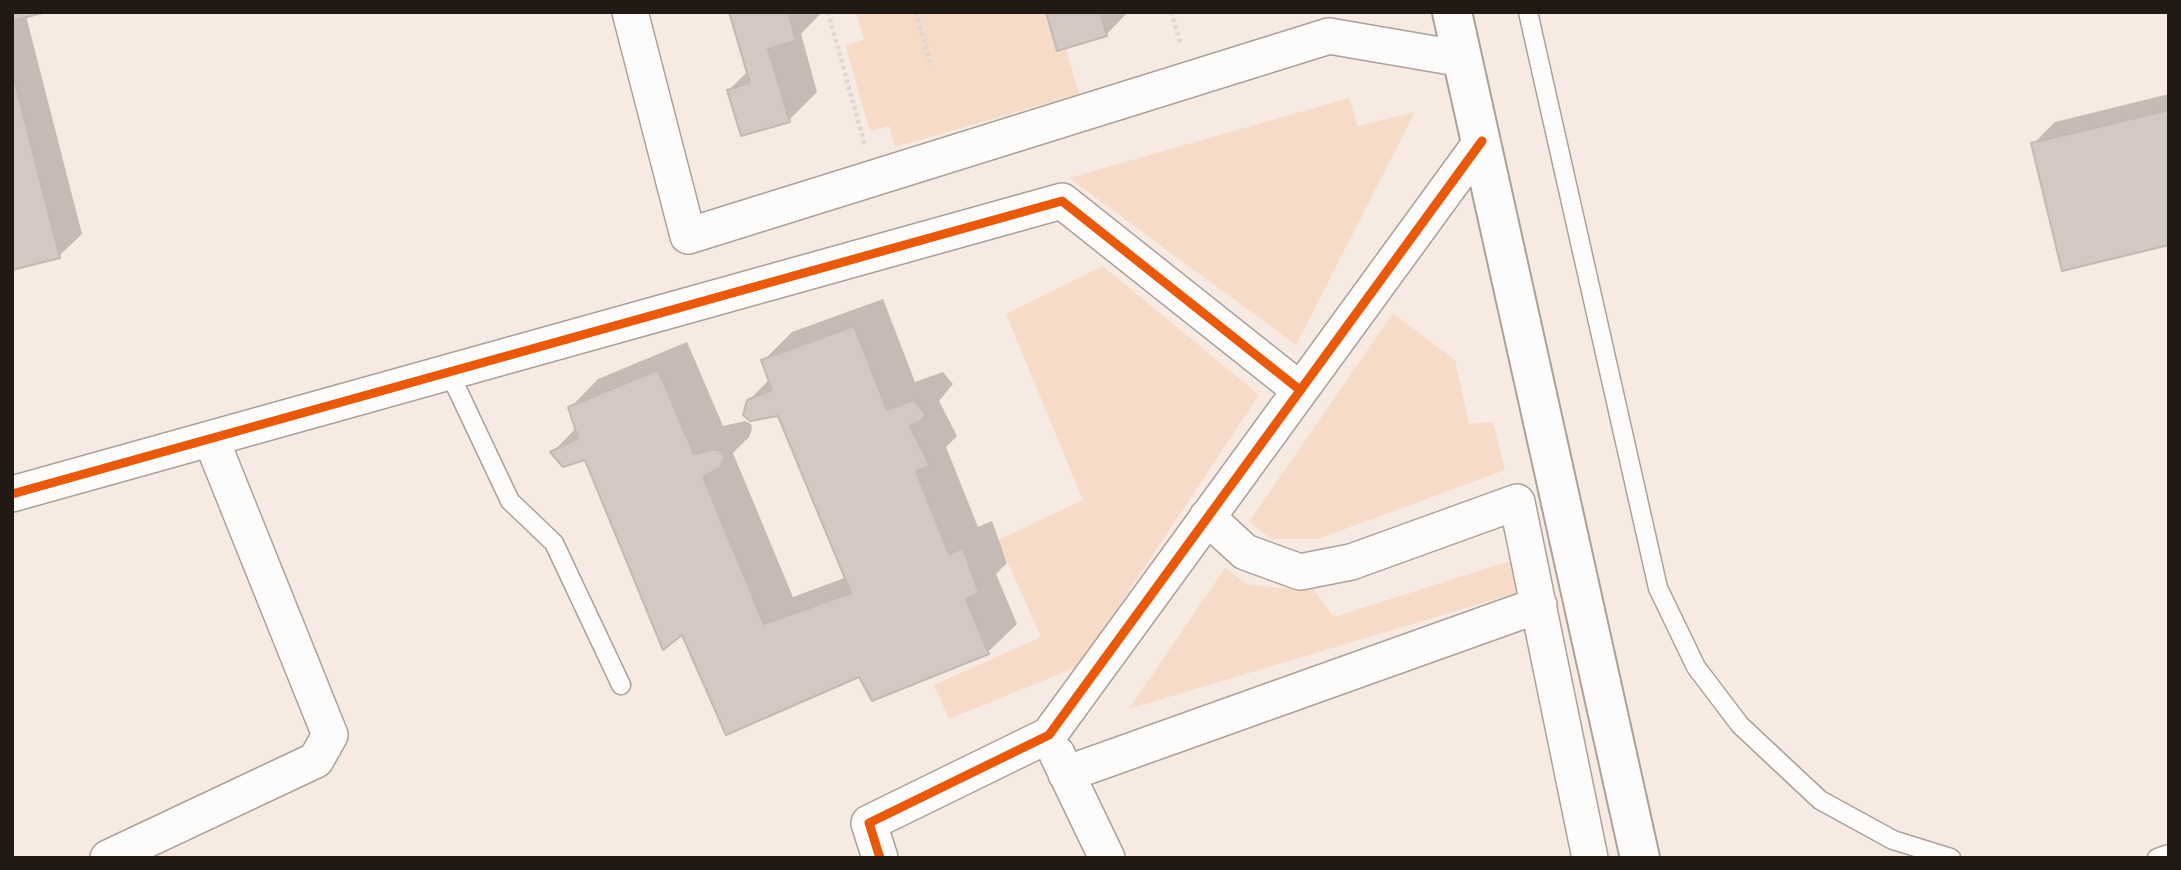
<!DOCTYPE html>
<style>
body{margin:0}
#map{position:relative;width:2181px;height:870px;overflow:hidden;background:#f7eae2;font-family:"Golos Text",sans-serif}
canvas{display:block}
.frame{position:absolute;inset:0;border:14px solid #211a14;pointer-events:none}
</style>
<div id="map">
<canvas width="2181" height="870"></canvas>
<div class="frame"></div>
</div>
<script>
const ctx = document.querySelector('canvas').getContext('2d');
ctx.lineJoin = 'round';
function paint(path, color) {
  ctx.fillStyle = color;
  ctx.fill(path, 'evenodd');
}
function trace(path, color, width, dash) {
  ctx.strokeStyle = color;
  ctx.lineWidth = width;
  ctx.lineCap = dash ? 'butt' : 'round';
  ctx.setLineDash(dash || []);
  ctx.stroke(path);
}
const green = new Path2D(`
 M 856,12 L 1055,12 L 1079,94 L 895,147 L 889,126 L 870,131 L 845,45 L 864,40 Z
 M 1349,98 L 1358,126 L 1415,112 L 1296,345 L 1069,178 Z
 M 1103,266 L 1259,395 L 1079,666 L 949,719 L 934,685 L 1041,637 L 998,540 L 1083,500 L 1006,314 Z
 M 1393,313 L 1455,360 L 1469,424 L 1493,422 L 1505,470 L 1318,539 L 1271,539 L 1249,522 Z
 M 1516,559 L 1519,592 L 1129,709 L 1225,568 L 1246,584 L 1289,589 L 1312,588 L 1334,617 Z`);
const shadow = new Path2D(`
 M 12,12 L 26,16 L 82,234 L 59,256 L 12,268 Z
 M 731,12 L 822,12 L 801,34 L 817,92 L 789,120 L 729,90 L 748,71 Z
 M 1048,12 L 1128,12 L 1106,35 Z
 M 2169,94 L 2169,243 L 2033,144 L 2055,122 Z
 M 883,299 L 915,382 L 943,372 L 953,384 L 939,401 L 957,436 L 946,447 L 978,527 L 992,521 L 1007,563 L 996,574 L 1017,624 L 988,652 L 873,698 L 860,675 L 682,632 L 586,458 L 553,452 L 576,428 L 570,408 L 598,379 L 687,342 L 723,426 L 745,421 L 751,424 L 752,429 L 749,437 L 733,453 L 793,597 L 847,577 L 779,414 L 748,401 L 770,379 L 763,361 L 792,332 Z`);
const building = new Path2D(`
 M 12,12 L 46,12 L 12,21 Z
 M 729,12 L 788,12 L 796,41 L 768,49 L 790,122 L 741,136 L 727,90 L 750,83 Z
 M 1046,12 L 1100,12 L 1107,36 L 1057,51 Z
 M 12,71 L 60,258 L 12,270 Z
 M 2169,110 L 2169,245 L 2062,271 L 2031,143 Z
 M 854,326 L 887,410 L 914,400 L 926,414 L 923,420 L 910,426 L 930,466 L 916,471 L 949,554 L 963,548 L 979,593 L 966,599 L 989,654 L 872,701 L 859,677 L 726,735 L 682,635 L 663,650 L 585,460 L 563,467 L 550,452 L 578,438 L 568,407 L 658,370 L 694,454 L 715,449 L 723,452 L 724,459 L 721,467 L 703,477 L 764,624 L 851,593 L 778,416 L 750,421 L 743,415 L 747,400 L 772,390 L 761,360 Z`);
const path = new Path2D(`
 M 828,12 L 865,146
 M 916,12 L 931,67
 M 1171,12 L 1181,45`);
const lane = new Path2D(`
 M 1528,12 L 1658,588 L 1696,667 L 1740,725 L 1820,800 L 1893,840 L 1951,858
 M 449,372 L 510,501 L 554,543 L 621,685
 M 2157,858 L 2169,854`);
const street = new Path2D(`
 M 630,12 L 688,236 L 1329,36 L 1463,59
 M 12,494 L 1062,201 L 1300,390
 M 1207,517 L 1245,552 L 1300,572 L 1351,562 L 1517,502 L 1590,858
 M 1057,754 L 1107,858
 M 1066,774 L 1539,605
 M 108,858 L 316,760 L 330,735 L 211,439
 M 880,858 L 869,823 L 1049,735 L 1482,141`);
const secondary = new Path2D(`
 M 1452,12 L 1640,858`);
const cycleway = new Path2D(`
 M 12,494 L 1062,201 L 1300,390
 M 880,858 L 869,823 L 1049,735 L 1482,141`);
paint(green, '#f6dbc9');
paint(shadow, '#0003');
paint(building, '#d3c8c2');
trace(building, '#c3b9b3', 2);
trace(lane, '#aba19a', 21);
trace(street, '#aba19a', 38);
trace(secondary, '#aba19a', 42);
trace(path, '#dbd7d4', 4.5, [3.5, 3.5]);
trace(lane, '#fefcfb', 18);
trace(street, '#fefcfb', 35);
trace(secondary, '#fefcfb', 38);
trace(cycleway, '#e8590c', 9);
</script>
